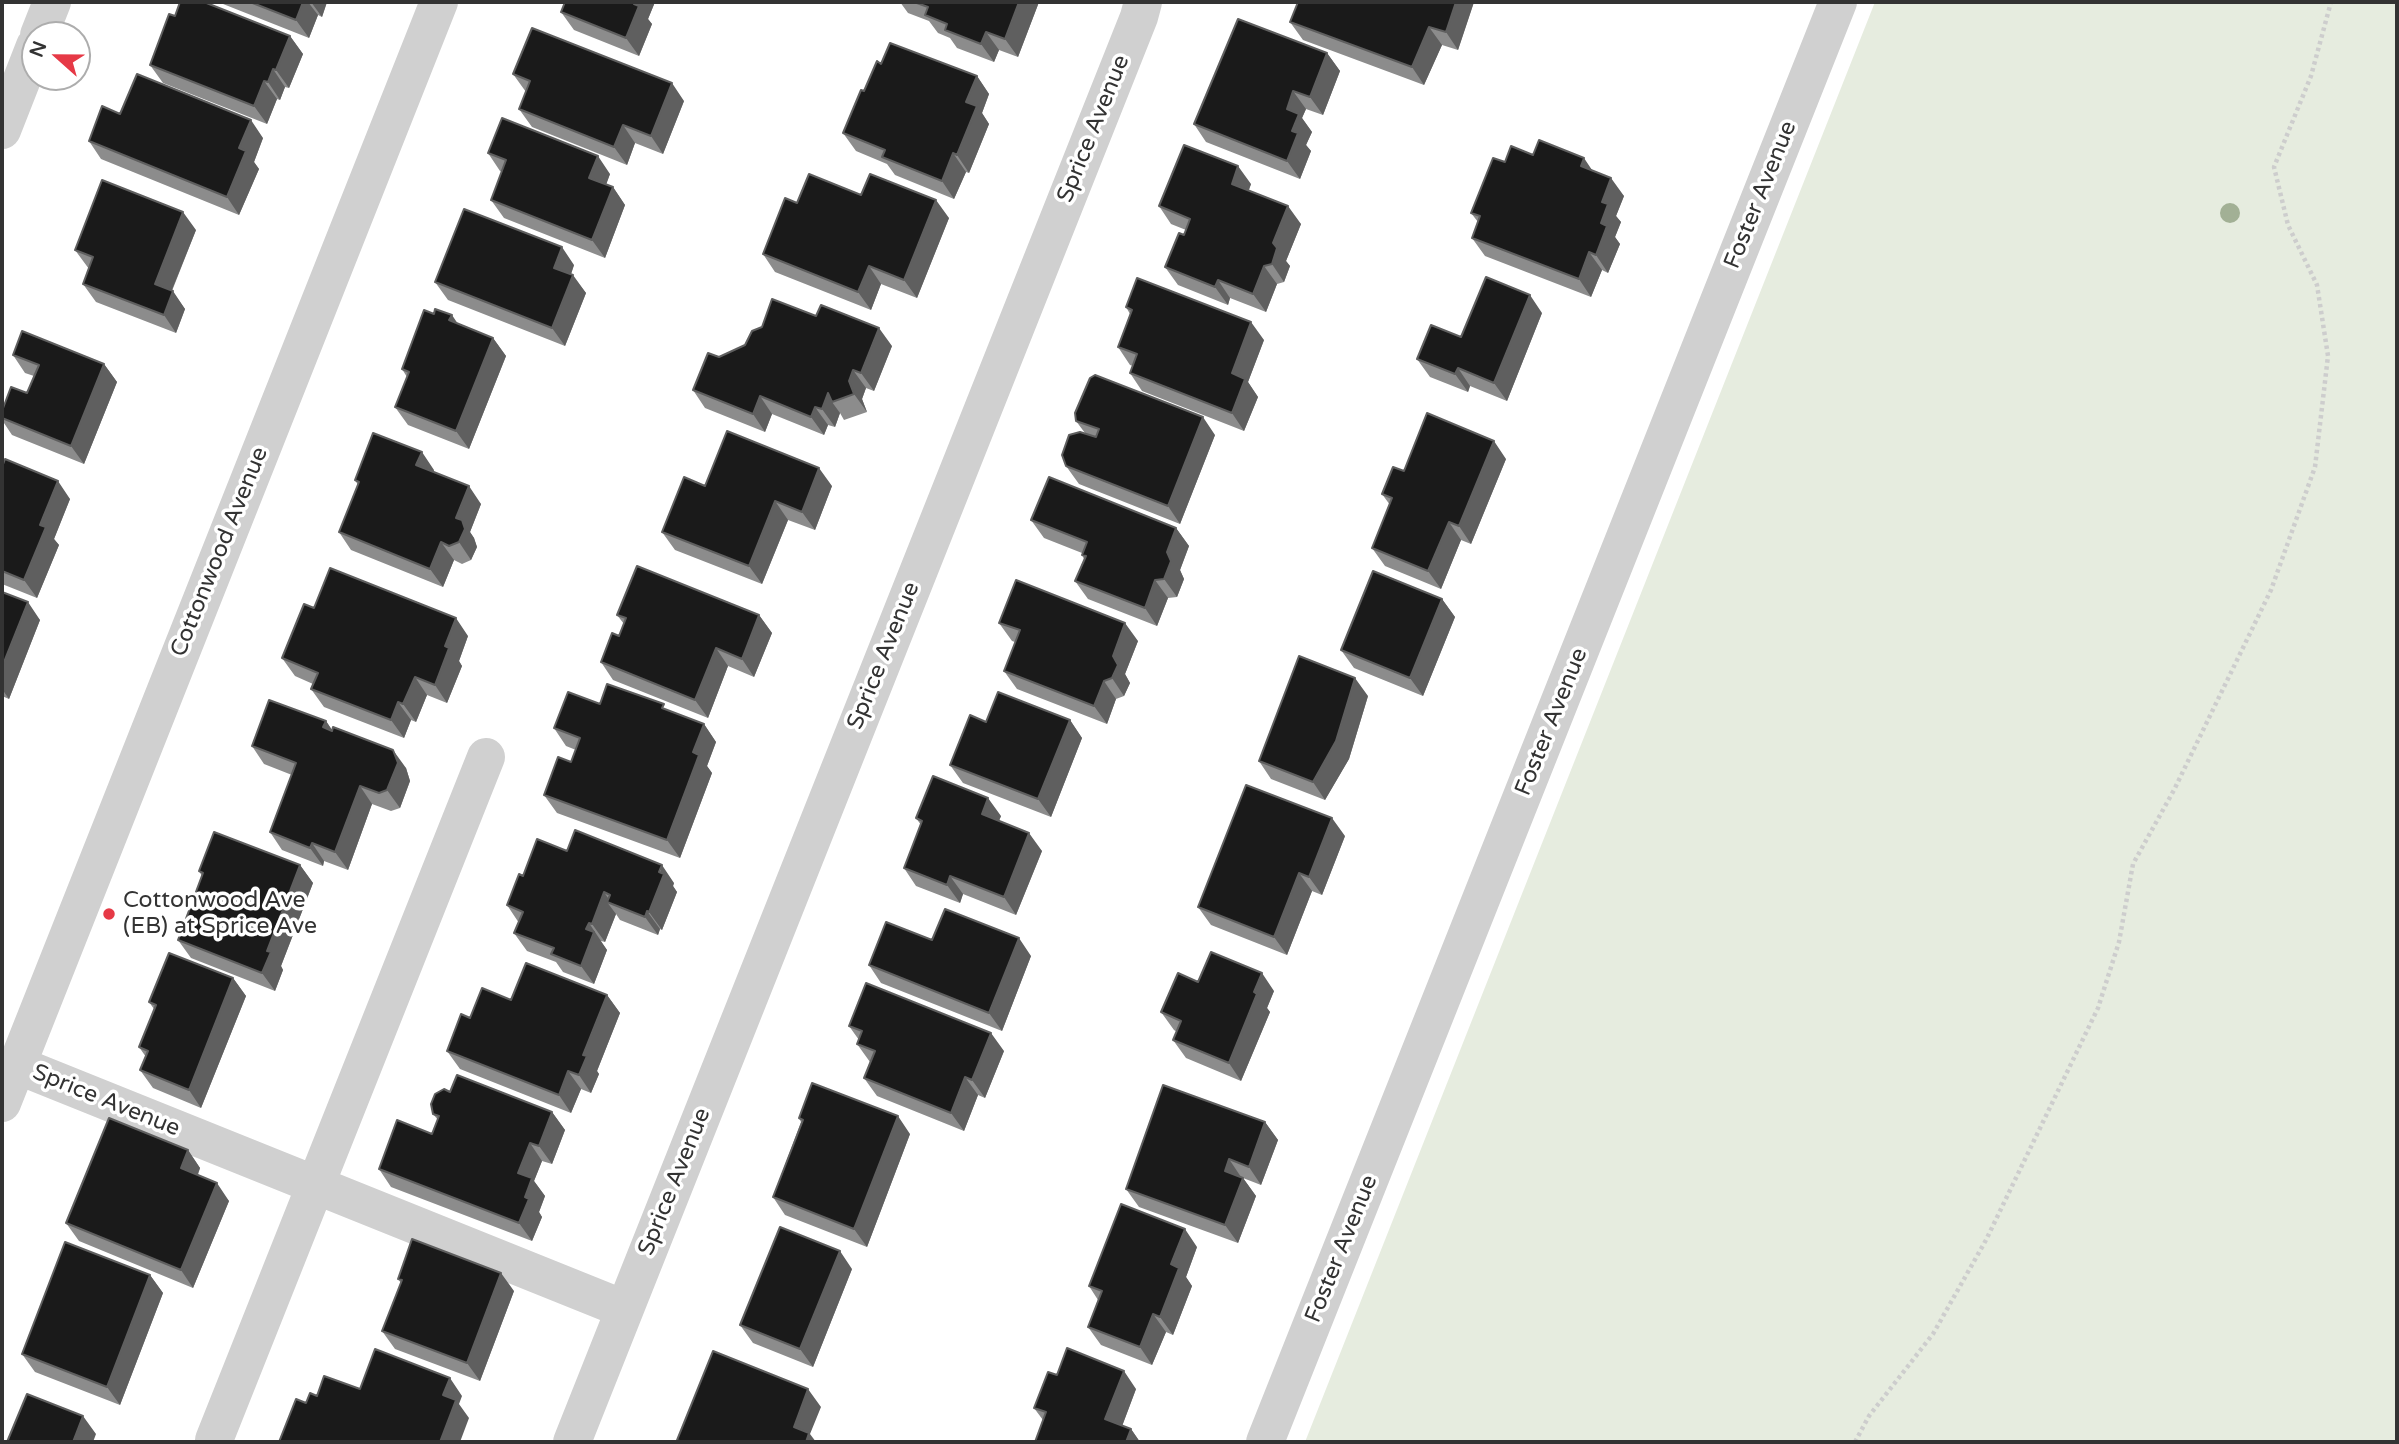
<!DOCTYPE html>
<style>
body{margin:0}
#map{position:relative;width:2399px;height:1444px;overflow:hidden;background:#fff;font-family:"Varela Round",sans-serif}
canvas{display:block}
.frame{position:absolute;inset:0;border:4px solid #333;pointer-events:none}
.north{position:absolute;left:21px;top:21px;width:70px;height:70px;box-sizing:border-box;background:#fff;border:2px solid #adadad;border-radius:50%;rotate:291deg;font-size:19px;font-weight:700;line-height:28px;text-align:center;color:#333}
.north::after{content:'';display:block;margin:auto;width:24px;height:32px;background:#e63946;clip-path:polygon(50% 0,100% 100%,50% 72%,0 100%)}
</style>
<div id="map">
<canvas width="2399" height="1444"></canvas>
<div class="frame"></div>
<div class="north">N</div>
</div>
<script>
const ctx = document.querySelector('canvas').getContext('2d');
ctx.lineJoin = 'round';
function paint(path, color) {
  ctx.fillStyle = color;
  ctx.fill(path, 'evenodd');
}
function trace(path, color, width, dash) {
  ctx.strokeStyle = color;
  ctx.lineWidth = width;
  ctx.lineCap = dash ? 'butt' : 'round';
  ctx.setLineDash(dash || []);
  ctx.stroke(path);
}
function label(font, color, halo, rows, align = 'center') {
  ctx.font = font + ' "Varela Round",sans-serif';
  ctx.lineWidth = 7;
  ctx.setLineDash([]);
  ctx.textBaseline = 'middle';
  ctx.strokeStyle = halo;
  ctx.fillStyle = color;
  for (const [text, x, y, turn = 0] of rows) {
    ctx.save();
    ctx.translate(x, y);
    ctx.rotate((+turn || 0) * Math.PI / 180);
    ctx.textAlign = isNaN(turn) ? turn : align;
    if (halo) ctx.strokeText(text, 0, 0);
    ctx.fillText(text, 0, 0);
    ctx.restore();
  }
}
const green = new Path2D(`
 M 1875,2 L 2397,2 L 2397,1442 L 1305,1442 Z`);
const path = new Path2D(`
 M 1855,1442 L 1869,1416 L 1933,1334 L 1986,1240 L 2098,1008 L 2119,942 L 2133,864 L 2174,790 L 2271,590 L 2315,467 L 2328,356 L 2317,285 L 2288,225 L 2274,167 L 2311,76 L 2331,2`);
const minor = new Path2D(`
 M 39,35 L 52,2
 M 2,130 L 35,46
 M 17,1065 L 624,1309
 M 2,1103 L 439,2
 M 214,1440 L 486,757
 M 572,1442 L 1139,17 L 1143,2
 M 1265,1442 L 1838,2`);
const trees = [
 [2230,213]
];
const wall = new Path2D(`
 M 218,2 L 327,2 L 322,17 L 318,15 L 309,38 Z
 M 565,2 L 655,2 L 648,19 L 652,24 L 639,56 L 574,30 L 561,12 Z
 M 900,2 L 1039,2 L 1018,57 L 999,50 L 994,62 L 957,48 L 950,38 L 938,33 L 929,21 L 908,13 Z
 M 1298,2 L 1474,2 L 1458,50 L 1442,45 L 1424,85 L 1303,40 L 1290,22 Z
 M 175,16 L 290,36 L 303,54 L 289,88 L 285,87 L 280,100 L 277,99 L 267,124 L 163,83 L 150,65 Z
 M 1327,53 L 1340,71 L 1323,115 L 1306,109 L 1302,118 L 1312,132 L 1306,145 L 1311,151 L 1300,179 L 1206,142 L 1194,124 Z
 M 881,64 L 977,76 L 989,94 L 982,113 L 989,124 L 969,173 L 966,172 L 954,199 L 895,175 L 887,164 L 856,151 L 843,133 L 864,91 Z
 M 513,74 L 684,101 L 663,154 L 635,143 L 627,165 L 532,127 L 519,109 L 526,92 Z
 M 120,114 L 263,138 L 254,162 L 259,169 L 239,215 L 101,159 L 89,141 Z
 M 488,153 L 610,174 L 606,184 L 613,187 L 625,205 L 605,258 L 504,218 L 491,200 L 502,172 L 500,171 Z
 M 1533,155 L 1593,171 L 1624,196 L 1616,216 L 1621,222 L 1615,237 L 1620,244 L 1608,273 L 1602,270 L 1591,297 L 1485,256 L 1472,238 L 1478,222 L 1471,213 L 1505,162 Z
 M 1251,184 L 1249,190 L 1301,224 L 1286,261 L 1290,266 L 1284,282 L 1277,284 L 1266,312 L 1230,298 L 1228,305 L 1178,285 L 1165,267 L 1186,230 L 1171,224 L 1159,206 Z
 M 861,195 L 949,218 L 917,298 L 881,284 L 871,310 L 775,272 L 763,254 L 797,203 Z
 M 196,230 L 172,291 L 185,309 L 176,333 L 96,302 L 83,284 L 89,269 L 75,250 Z
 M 574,265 L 571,274 L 586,293 L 565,346 L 448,300 L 435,282 Z
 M 1126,307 L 1264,340 L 1248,382 L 1258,397 L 1244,431 L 1142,391 L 1130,373 L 1133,366 L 1130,365 L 1118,347 L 1130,314 Z
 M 1542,313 L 1507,401 L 1470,386 L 1468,392 L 1430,377 L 1417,359 L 1461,337 Z
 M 458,324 L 493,338 L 506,356 L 469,449 L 408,425 L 395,407 L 407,377 L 402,369 Z
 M 892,346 L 874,391 L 866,388 L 862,399 L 867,412 L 844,420 L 840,413 L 835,427 L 828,425 L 824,435 L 772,414 L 765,432 L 705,408 L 693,390 L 719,357 Z
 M 13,355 L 104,364 L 117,382 L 84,464 L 12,435 L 2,420 L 2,411 L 27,393 L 34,376 L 25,373 Z
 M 1076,421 L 1215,435 L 1180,524 L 1079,484 L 1066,466 L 1085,433 Z
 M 1506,459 L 1471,544 L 1461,540 L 1441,589 L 1385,566 L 1372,548 L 1390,505 L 1382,494 L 1404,471 Z
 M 2,467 L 70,499 L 54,539 L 59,545 L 37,598 L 2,584 Z
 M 434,470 L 434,472 L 481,504 L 470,532 L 474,538 L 477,547 L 471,560 L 462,564 L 454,560 L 443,587 L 351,550 L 339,532 L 358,485 L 355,480 Z
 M 705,486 L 832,486 L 815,530 L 788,520 L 762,584 L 675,550 L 662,532 Z
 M 1031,520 L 1176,528 L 1189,546 L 1180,570 L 1184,579 L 1177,597 L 1168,598 L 1157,626 L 1088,599 L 1075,581 L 1084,559 L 1082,555 L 1082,553 L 1044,538 Z
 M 2,592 L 40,620 L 9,699 L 2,696 Z
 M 1442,599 L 1455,617 L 1423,696 L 1354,668 L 1341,650 Z
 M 314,608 L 468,636 L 459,661 L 462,666 L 447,703 L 427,695 L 416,722 L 411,720 L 404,738 L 324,707 L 311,689 L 313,684 L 295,676 L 282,658 Z
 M 617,615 L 759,615 L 772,633 L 754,677 L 728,666 L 708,718 L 613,680 L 601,662 L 619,636 L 624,624 Z
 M 999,623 L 1138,641 L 1125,674 L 1130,683 L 1124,696 L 1116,699 L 1107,724 L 1017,689 L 1004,671 L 1015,642 L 1012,641 Z
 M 1368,696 L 1349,759 L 1325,800 L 1271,779 L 1259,761 Z
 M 600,704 L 668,710 L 704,724 L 716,742 L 707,766 L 712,773 L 680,858 L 557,813 L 544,795 L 571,762 L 576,750 L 566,746 L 554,728 Z
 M 1070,720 L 1082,738 L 1051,817 L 963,783 L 950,765 L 986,722 Z
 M 326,721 L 332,730 L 406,768 L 410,781 L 400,808 L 391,811 L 372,804 L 348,870 L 324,861 L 323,866 L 282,850 L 270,832 L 292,775 L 264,764 L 252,746 Z
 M 1001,816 L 999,821 L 1042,851 L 1016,915 L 963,894 L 960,903 L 916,886 L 904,868 L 921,825 L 916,818 Z
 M 1345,836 L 1322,895 L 1312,891 L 1287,955 L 1211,925 L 1198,907 Z
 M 567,851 L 674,883 L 673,886 L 677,892 L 662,930 L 660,929 L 658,935 L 620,920 L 616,914 L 605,942 L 601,941 L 601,942 L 607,950 L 594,984 L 563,972 L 556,962 L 527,951 L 514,933 L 519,923 L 507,905 L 523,876 Z
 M 300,865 L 313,883 L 281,966 L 283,970 L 275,991 L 191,958 L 178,940 L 202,876 L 199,871 Z
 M 932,940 L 1031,956 L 1002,1031 L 881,983 L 869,965 Z
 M 233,978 L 246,996 L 201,1108 L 153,1088 L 140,1070 L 146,1057 L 139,1047 L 154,1009 L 149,1002 Z
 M 1198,982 L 1274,991 L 1267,1008 L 1270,1012 L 1241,1081 L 1186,1058 L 1173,1040 L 1177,1032 L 1174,1030 L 1161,1012 Z
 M 607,995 L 620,1013 L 597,1071 L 599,1074 L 591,1093 L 581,1089 L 571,1113 L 460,1069 L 447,1051 L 470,1018 L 511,1000 Z
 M 849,1026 L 1004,1051 L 985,1098 L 978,1095 L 964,1131 L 877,1096 L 864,1078 L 870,1062 L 857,1044 L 859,1040 Z
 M 450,1092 L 552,1112 L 565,1130 L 552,1164 L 542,1161 L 534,1181 L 545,1196 L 539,1212 L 542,1217 L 532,1241 L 391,1187 L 379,1169 L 432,1134 L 438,1120 L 433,1114 Z
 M 799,1118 L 910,1134 L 867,1247 L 785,1215 L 773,1197 L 801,1122 Z
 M 1265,1122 L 1278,1140 L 1261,1185 L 1243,1178 L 1256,1196 L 1238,1243 L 1139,1207 L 1126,1189 Z
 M 188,1150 L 200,1168 L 198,1175 L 229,1201 L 193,1288 L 79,1241 L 66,1223 Z
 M 1197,1247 L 1186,1277 L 1192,1286 L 1173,1335 L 1166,1332 L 1152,1365 L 1101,1345 L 1088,1327 L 1098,1300 L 1089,1286 Z
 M 852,1269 L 813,1367 L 753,1343 L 740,1325 Z
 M 150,1275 L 163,1293 L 120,1405 L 35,1372 L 22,1354 Z
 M 398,1279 L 514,1291 L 480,1381 L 395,1349 L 382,1331 L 401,1283 Z
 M 1057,1375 L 1136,1389 L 1122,1426 L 1131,1429 L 1140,1442 L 1035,1442 L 1043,1420 L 1034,1408 Z`);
const shadedWall = new Path2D(`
 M 303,2 L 308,2 L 318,15 L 309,38 L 296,20 Z
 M 311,2 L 327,2 L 322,17 Z
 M 635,2 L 655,2 L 648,19 L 652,24 L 639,56 L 626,38 Z
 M 1019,2 L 1039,2 L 1018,57 L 1005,39 Z
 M 1456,2 L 1474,2 L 1458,50 L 1446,32 Z
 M 1429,27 L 1442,45 L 1424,85 L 1412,67 Z
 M 986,32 L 999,50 L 994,62 L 981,44 Z
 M 290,36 L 303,54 L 289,88 L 276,70 Z
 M 1327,53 L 1340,71 L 1323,115 L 1310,97 Z
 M 273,69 L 285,87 L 280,100 L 268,82 Z
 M 977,76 L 989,94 L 982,113 L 989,124 L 969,173 L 957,155 L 966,102 Z
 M 264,81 L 277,99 L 267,124 L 254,106 Z
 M 672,83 L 684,101 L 663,154 L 651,136 Z
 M 1293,91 L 1306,109 L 1302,118 L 1312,132 L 1306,145 L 1311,151 L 1300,179 L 1287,161 L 1292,131 L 1287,109 Z
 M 251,120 L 263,138 L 254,162 L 259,169 L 239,215 L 227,197 L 239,148 Z
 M 623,125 L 635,143 L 627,165 L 614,147 Z
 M 953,153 L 966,172 L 954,199 L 942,181 Z
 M 598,156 L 610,174 L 602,196 L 589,178 Z
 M 1584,158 L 1596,176 L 1581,166 Z
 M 1238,166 L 1251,184 L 1244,202 L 1232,184 Z
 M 1611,178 L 1624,196 L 1616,216 L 1621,222 L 1615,237 L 1620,244 L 1608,273 L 1596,255 L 1601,223 L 1602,202 Z
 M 613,187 L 625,205 L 605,258 L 592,240 Z
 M 936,200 L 949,218 L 917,298 L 904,280 Z
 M 1288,206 L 1301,224 L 1286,261 L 1290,266 L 1284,282 L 1272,264 L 1273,243 Z
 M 183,212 L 196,230 L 167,302 L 155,284 Z
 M 562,247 L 574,265 L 567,286 L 554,268 Z
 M 1589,252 L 1602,270 L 1591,297 L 1579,279 Z
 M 869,266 L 881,284 L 871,310 L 858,292 Z
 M 1264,266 L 1277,284 L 1266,312 L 1253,294 Z
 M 573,275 L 586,293 L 565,346 L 552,328 Z
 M 1218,280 L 1230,298 L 1228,305 L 1215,287 Z
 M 173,291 L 185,309 L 176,333 L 164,315 Z
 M 1530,295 L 1542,313 L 1507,401 L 1494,383 Z
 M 452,315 L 464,333 L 449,320 Z
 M 1251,322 L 1264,340 L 1248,382 L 1258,397 L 1244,431 L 1232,413 L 1232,373 Z
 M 879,328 L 892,346 L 874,391 L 861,373 Z
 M 493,338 L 506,356 L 469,449 L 456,431 Z
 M 104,364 L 117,382 L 84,464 L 71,446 Z
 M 1458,368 L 1470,386 L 1468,392 L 1455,374 Z
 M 853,370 L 866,388 L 862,399 L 867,412 L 854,394 L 849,381 Z
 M 828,393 L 832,402 L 840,413 L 835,427 L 822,409 Z
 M 760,396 L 772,414 L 765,432 L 753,414 Z
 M 815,407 L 828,425 L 824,435 L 811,417 Z
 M 1203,417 L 1215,435 L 1180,524 L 1168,506 Z
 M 1494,441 L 1506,459 L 1471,544 L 1459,526 Z
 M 422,452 L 434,470 L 429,483 L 416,465 Z
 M 819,468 L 832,486 L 815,530 L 802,512 Z
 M 58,481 L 70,499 L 54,539 L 59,545 L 37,598 L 24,580 L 40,525 Z
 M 469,486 L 481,504 L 470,532 L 474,538 L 477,547 L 471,560 L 459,542 L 456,518 Z
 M 775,501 L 788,520 L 762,584 L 749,566 Z
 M 1449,522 L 1461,540 L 1441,589 L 1428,571 Z
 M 1176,528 L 1189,546 L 1180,570 L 1184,579 L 1177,597 L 1164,579 L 1167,552 Z
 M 441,542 L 454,560 L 443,587 L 430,569 Z
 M 1155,580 L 1168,598 L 1157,626 L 1145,608 Z
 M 1442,599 L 1455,617 L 1423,696 L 1410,678 Z
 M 28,602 L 40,620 L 9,699 L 2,689 L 2,667 Z
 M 759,615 L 772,633 L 754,677 L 742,659 Z
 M 456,618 L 468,636 L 459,661 L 462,666 L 447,703 L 435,685 L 445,646 Z
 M 1125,623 L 1138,641 L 1125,674 L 1130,683 L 1124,696 L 1112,678 L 1113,656 Z
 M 716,648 L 728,666 L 708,718 L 695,700 Z
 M 415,677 L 427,695 L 416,722 L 403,704 Z
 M 1355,678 L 1368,696 L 1349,759 L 1325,800 L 1313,782 Z
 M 1104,681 L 1116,699 L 1107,724 L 1094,706 Z
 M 398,702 L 411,720 L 404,738 L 391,720 Z
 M 1070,720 L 1082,738 L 1051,817 L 1038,799 Z
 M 326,721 L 338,739 L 323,727 Z
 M 704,724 L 716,742 L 707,766 L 712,773 L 680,858 L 667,840 L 693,752 Z
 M 393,750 L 406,768 L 410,781 L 400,808 L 387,790 Z
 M 360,786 L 372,804 L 348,870 L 335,852 Z
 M 988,798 L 1001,816 L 994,832 L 982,814 Z
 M 1332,818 L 1345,836 L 1322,895 L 1309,877 Z
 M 1029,833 L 1042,851 L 1016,915 L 1004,897 Z
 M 312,843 L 324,861 L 323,866 L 310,848 Z
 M 300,865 L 313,883 L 281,966 L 283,970 L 275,991 L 262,973 L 267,951 Z
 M 662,865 L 674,883 L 673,886 L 677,892 L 662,930 L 649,912 Z
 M 1299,873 L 1312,891 L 1287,955 L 1274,937 Z
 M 950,876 L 963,894 L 960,903 L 947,885 Z
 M 604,892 L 612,904 L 607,902 L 616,914 L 605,942 L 592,924 Z
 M 647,911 L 660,929 L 658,935 L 645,917 Z
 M 589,923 L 607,950 L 594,984 L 581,966 L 586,929 Z
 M 1019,938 L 1031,956 L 1002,1031 L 989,1013 Z
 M 1262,973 L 1274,991 L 1267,1008 L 1270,1012 L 1241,1081 L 1229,1063 L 1254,992 Z
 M 233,978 L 246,996 L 201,1108 L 189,1090 Z
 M 607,995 L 620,1013 L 597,1071 L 599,1074 L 591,1093 L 579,1075 L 583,1055 Z
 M 991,1033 L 1004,1051 L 985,1098 L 972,1080 Z
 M 568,1071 L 581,1089 L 571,1113 L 559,1095 Z
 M 965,1077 L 978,1095 L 964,1131 L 951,1113 Z
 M 552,1112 L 565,1130 L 552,1164 L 539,1146 Z
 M 898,1116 L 910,1134 L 867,1247 L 854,1229 Z
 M 1265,1122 L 1278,1140 L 1261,1185 L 1249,1167 Z
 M 530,1143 L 542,1161 L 534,1181 L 545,1196 L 539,1212 L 542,1217 L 532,1241 L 519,1223 L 525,1197 L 518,1173 Z
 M 188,1150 L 200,1168 L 193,1186 L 181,1168 Z
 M 1229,1159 L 1241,1177 L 1225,1171 Z
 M 1243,1178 L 1256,1196 L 1238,1243 L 1225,1225 Z
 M 217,1183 L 229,1201 L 193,1288 L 181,1270 Z
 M 1185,1229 L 1197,1247 L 1186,1277 L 1192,1286 L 1173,1335 L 1160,1317 L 1171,1264 Z
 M 840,1251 L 852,1269 L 813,1367 L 800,1349 Z
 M 501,1273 L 514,1291 L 480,1381 L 467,1363 Z
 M 150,1275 L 163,1293 L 120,1405 L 107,1387 Z
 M 1153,1314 L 1166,1332 L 1152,1365 L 1140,1347 Z
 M 1124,1371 L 1136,1389 L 1118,1437 L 1105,1419 Z
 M 450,1378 L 462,1396 L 459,1404 L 469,1418 L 460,1442 L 440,1442 L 443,1395 Z
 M 808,1389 L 821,1407 L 810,1434 L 816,1442 L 804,1442 L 794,1427 Z
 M 83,1416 L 96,1434 L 93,1442 L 73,1442 Z
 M 1131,1429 L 1140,1442 L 1126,1442 Z`);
const building = new Path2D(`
 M 180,2 L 204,2 L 290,36 L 276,70 L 273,69 L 268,82 L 264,81 L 254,106 L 150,65 L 169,14 L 175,16 Z
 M 250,2 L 303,2 L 296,20 Z
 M 565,2 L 635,2 L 634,4 L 639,6 L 626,38 L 561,12 Z
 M 914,2 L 1019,2 L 1005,39 L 986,32 L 981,44 L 945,30 L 947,24 L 925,15 L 928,7 Z
 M 1298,2 L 1456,2 L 1446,32 L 1429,27 L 1412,67 L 1290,22 Z
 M 1238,19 L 1327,53 L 1310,97 L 1293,91 L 1287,109 L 1299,114 L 1292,131 L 1298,133 L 1287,161 L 1194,124 Z
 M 532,28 L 672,83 L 651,136 L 623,125 L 614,147 L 519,109 L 530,81 L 513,74 Z
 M 890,43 L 977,76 L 966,102 L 977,106 L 957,155 L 953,153 L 942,181 L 882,157 L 885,150 L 843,133 L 861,90 L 864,91 L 877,61 L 881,64 Z
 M 137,74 L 251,120 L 239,148 L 246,151 L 227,197 L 89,141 L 102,106 L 120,114 Z
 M 502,118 L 598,156 L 589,178 L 613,187 L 592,240 L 491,200 L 506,160 L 488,153 Z
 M 1539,140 L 1584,158 L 1581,166 L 1611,178 L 1602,202 L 1608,204 L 1601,223 L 1607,226 L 1596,255 L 1589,252 L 1579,279 L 1472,238 L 1480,216 L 1471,213 L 1493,158 L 1505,162 L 1511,146 L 1533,155 Z
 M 1184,145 L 1238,166 L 1232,184 L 1288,206 L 1273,243 L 1277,248 L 1272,264 L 1264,266 L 1253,294 L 1218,280 L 1215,287 L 1165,267 L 1179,233 L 1184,235 L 1190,219 L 1159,206 Z
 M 809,174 L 861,195 L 870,174 L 936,200 L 904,280 L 869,266 L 858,292 L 763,254 L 785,198 L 797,203 Z
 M 102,180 L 183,212 L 155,284 L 173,291 L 164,315 L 83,284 L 93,257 L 75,250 Z
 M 464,209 L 562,247 L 554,268 L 573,275 L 552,328 L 435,282 Z
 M 1486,277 L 1530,295 L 1494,383 L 1458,368 L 1455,374 L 1417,359 L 1431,325 L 1461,337 Z
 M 1137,278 L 1251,322 L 1232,373 L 1245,379 L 1232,413 L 1130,373 L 1137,354 L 1118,347 L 1132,310 L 1126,307 Z
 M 772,299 L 816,316 L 821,305 L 879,328 L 861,373 L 853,370 L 849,381 L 854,394 L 832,402 L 828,393 L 822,409 L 815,407 L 811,417 L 760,396 L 753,414 L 693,390 L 708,353 L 719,357 L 745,345 L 752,331 L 762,327 Z
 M 435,309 L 452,315 L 449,320 L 493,338 L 456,431 L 395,407 L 409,372 L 402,369 L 424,310 L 434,314 Z
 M 22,331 L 104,364 L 71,446 L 2,418 L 2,411 L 11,387 L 27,393 L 39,365 L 13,355 Z
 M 1095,375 L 1203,417 L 1168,506 L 1066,466 L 1062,455 L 1069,435 L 1080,432 L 1096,437 L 1099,429 L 1076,421 L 1075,413 L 1090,378 Z
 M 1427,413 L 1494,441 L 1459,526 L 1449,522 L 1428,571 L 1372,548 L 1392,498 L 1382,494 L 1393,467 L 1404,471 Z
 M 727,431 L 819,468 L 802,512 L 775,501 L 749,566 L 662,532 L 684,477 L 705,486 Z
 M 373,433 L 422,452 L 416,465 L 469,486 L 456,518 L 462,520 L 465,529 L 459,542 L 449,546 L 441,542 L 430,569 L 339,532 L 359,482 L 355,480 Z
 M 5,459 L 58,481 L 40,525 L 46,527 L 24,580 L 2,571 L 2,467 Z
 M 1049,477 L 1176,528 L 1167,552 L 1171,561 L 1164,579 L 1155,580 L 1145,608 L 1075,581 L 1086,556 L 1082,555 L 1087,542 L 1031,520 Z
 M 637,566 L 759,615 L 742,659 L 716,648 L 695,700 L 601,662 L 612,633 L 619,636 L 626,618 L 617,615 Z
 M 330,568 L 456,618 L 445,646 L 449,648 L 435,685 L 415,677 L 403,704 L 398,702 L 391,720 L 311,689 L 318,673 L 282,658 L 304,604 L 314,608 Z
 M 1373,571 L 1442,599 L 1410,678 L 1341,650 Z
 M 1016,580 L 1125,623 L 1113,656 L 1118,665 L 1112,678 L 1104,681 L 1094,706 L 1004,671 L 1020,630 L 999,623 Z
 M 2,592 L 28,602 L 2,667 Z
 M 1299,656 L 1355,678 L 1336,741 L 1313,782 L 1259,761 Z
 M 607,684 L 664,704 L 662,708 L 704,724 L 693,752 L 699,755 L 667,840 L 544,795 L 558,757 L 571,762 L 580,738 L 554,728 L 568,692 L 600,704 Z
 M 998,692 L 1070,720 L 1038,799 L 950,765 L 970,715 L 986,722 Z
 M 269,700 L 326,721 L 323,727 L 332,731 L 333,727 L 393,750 L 398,763 L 387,790 L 379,793 L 360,786 L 335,852 L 312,843 L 310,848 L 270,832 L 296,763 L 252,746 Z
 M 933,776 L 988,798 L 982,814 L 1029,833 L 1004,897 L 950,876 L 947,885 L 904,868 L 922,821 L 916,818 Z
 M 1246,785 L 1332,818 L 1309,877 L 1299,873 L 1274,937 L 1198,907 Z
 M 575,830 L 662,865 L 659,872 L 664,874 L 649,912 L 647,911 L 645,917 L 607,902 L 610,895 L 604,892 L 592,924 L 589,923 L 586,929 L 594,932 L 581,966 L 551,954 L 554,948 L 514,933 L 523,912 L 507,905 L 519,874 L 523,876 L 537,839 L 567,851 Z
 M 214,832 L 300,865 L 267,951 L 271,952 L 262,973 L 178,940 L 203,873 L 199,871 Z
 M 945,909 L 1019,938 L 989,1013 L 869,965 L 886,922 L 932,940 Z
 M 1211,952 L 1262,973 L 1254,992 L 1257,994 L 1229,1063 L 1173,1040 L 1181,1021 L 1161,1012 L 1178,973 L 1198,982 Z
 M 169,953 L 233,978 L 189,1090 L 140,1070 L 148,1051 L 139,1047 L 156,1005 L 149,1002 Z
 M 526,963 L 607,995 L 583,1055 L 587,1056 L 579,1075 L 568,1071 L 559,1095 L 447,1051 L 461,1014 L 470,1018 L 482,988 L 511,1000 Z
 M 866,983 L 991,1033 L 972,1080 L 965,1077 L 951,1113 L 864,1078 L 875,1051 L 857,1044 L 862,1031 L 849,1026 Z
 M 457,1075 L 552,1112 L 539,1146 L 530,1143 L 518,1173 L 532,1178 L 525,1197 L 529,1199 L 519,1223 L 379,1169 L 397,1120 L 432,1134 L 439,1116 L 433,1114 L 431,1104 L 435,1094 L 444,1089 L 450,1092 Z
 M 812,1083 L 898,1116 L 854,1229 L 773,1197 L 803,1120 L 799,1118 Z
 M 1163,1085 L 1265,1122 L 1249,1167 L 1229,1159 L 1225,1171 L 1243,1178 L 1225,1225 L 1126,1189 Z
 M 109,1118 L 188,1150 L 181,1168 L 217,1183 L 181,1270 L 66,1223 Z
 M 1121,1204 L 1185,1229 L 1171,1264 L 1179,1268 L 1160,1317 L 1153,1314 L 1140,1347 L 1088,1327 L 1102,1291 L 1089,1286 Z
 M 780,1227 L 840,1251 L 800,1349 L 740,1325 Z
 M 412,1239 L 501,1273 L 467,1363 L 382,1331 L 402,1280 L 398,1279 Z
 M 65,1242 L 150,1275 L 107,1387 L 22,1354 Z
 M 1067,1348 L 1124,1371 L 1105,1419 L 1131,1429 L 1126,1442 L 1035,1442 L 1046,1412 L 1034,1408 L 1048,1372 L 1057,1375 Z
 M 375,1349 L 450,1378 L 443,1395 L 456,1400 L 440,1442 L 279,1442 L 296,1399 L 306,1403 L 310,1393 L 317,1396 L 324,1376 L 360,1389 Z
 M 713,1351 L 808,1389 L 794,1427 L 809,1433 L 806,1442 L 682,1442 L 677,1440 Z
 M 27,1394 L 83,1416 L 73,1442 L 7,1442 Z`);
const markers = [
 [109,914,7,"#e63946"]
];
const streetNames = [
 ["Sprice Avenue",1094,129,-68],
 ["Foster Avenue",1761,195,-68],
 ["Cottonwood Avenue",220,552,-68],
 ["Sprice Avenue",884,656,-68],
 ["Foster Avenue",1552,722,-68],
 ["Sprice Avenue",106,1101,22],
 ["Sprice Avenue",675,1182,-68],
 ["Foster Avenue",1342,1249,-68]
];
const poiNames = [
 ["Cottonwood Ave",123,901],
 ["(EB) at Sprice Ave",123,927]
];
paint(green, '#e6ecdf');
trace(path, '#cdcdcd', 4.5, [3.5, 3.5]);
trace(minor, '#d0d0d0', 38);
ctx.fillStyle = '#a2b095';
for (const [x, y] of trees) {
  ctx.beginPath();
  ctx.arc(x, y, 10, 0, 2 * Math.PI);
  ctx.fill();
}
paint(wall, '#8c8c8c');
paint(shadedWall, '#5f5f5f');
paint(building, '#1a1a1a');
trace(building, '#5f5f5f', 2);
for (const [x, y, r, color] of markers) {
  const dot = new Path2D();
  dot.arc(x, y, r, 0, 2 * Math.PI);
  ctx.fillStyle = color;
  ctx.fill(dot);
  trace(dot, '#fff', 2.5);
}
label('23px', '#333', '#fff', streetNames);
label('23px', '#333', '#fff', poiNames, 'left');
</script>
